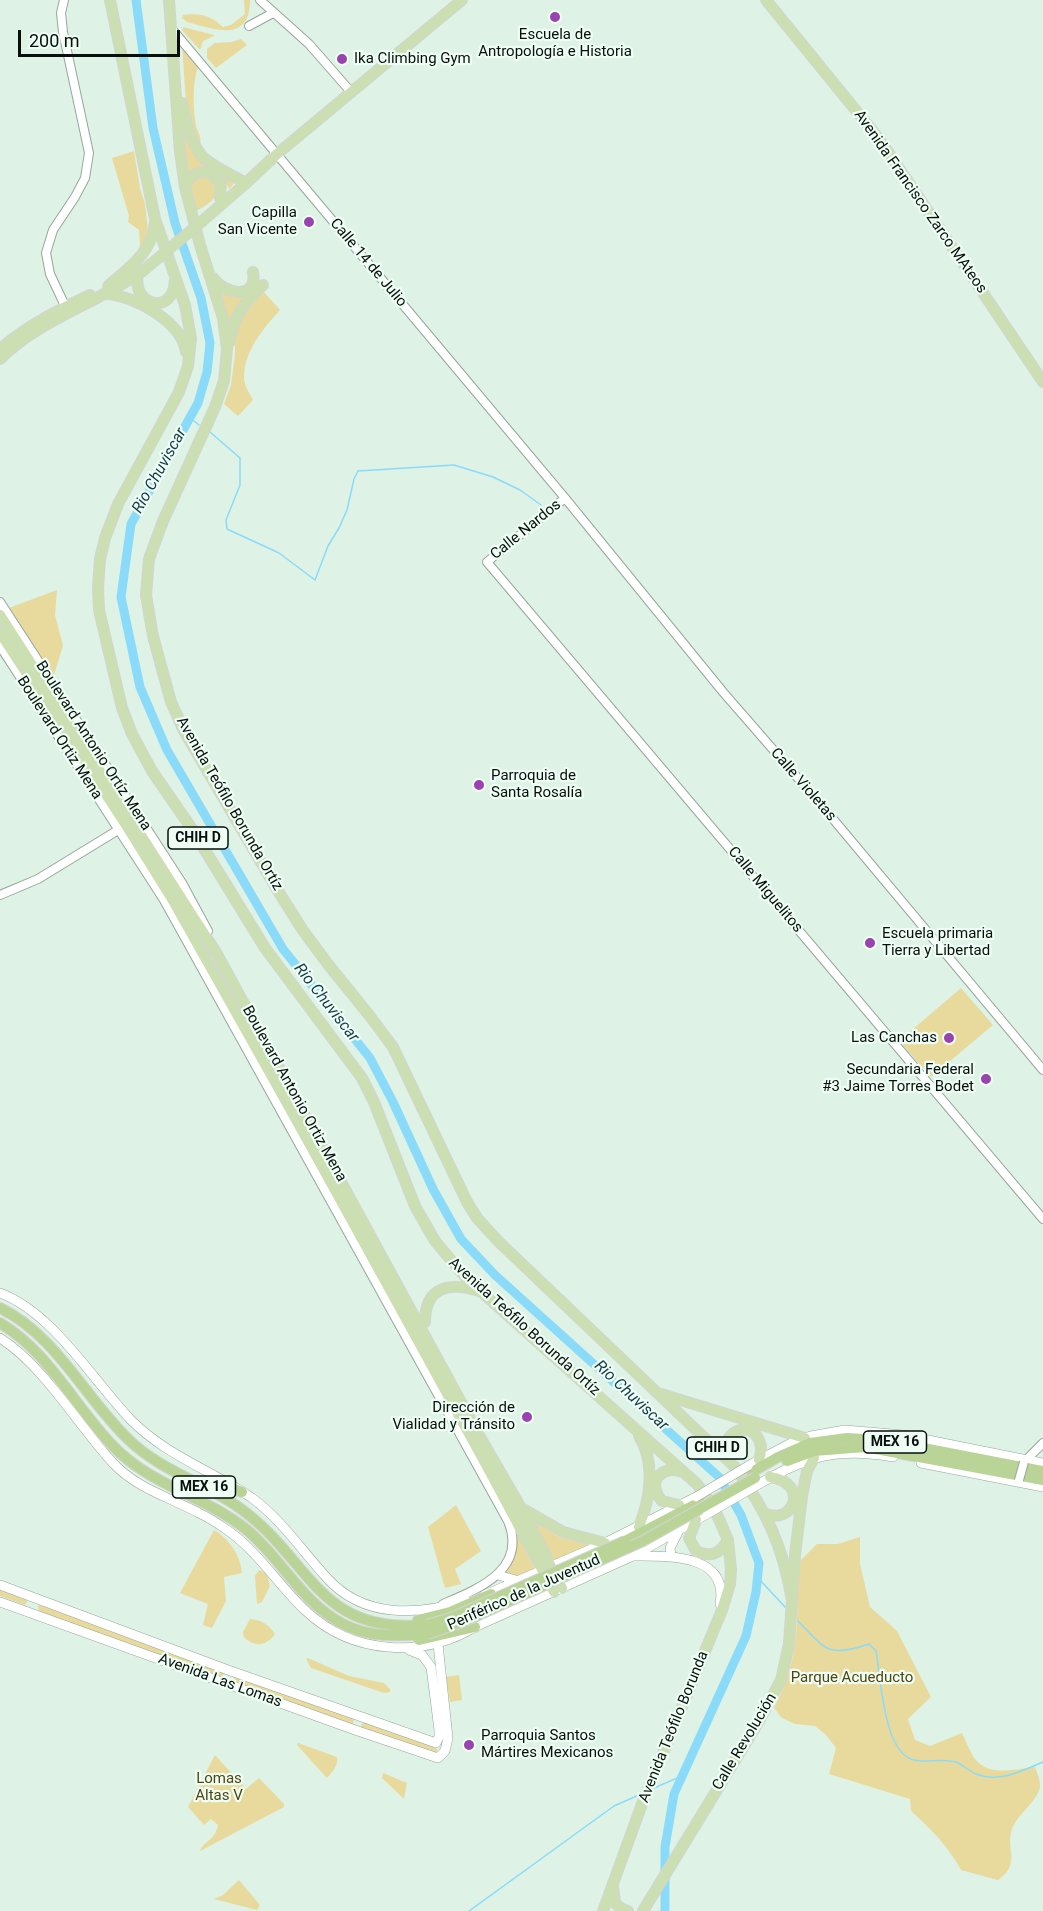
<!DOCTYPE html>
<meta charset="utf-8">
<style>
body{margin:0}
#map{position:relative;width:1043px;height:1911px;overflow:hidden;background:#def2e6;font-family:Roboto,sans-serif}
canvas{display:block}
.scale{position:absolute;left:18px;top:30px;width:162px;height:27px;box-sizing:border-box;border:3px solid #090f0c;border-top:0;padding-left:8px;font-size:18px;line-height:21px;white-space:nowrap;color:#090f0c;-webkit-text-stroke:4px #eefef5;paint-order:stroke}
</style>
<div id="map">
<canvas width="1043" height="1911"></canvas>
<div class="scale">200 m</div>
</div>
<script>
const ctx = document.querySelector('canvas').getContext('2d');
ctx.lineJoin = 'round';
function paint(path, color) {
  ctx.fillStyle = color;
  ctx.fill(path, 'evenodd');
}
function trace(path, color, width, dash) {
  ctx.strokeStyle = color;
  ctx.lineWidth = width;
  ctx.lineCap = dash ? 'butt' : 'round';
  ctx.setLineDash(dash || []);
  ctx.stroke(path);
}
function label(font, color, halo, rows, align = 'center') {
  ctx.font = font + ' Roboto,sans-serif';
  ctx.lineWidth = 4.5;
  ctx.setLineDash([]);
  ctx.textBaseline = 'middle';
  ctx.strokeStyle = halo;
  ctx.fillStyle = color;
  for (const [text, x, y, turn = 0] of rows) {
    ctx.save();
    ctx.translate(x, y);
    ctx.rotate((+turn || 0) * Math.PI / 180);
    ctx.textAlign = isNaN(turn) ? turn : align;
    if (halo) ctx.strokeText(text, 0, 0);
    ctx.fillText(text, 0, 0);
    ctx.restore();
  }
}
const green = new Path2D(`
 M 244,0 L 250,0 C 250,44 214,29 187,22 L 182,18 L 183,15 C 200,13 210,15 223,27 L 231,25 L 245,14 Z
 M 183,27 L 214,35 L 214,36 L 203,41 L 200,50 L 182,30 Z
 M 241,39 L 247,45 L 216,68 L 207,58 L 207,49 L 215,43 L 232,42 Z
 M 182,43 L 199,65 C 192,81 193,108 196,126 C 198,133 202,137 200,144 L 186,105 Z
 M 182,117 L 191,142 L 236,181 L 229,189 C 227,186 227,183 226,181 C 218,163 200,168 186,172 Z
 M 134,151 L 140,188 L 145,204 L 148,231 L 141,251 L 139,249 L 140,244 L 139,230 L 128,222 L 129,216 L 112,158 Z
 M 205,175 L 217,183 C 218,202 208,203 194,213 L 189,194 L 191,182 Z
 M 218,287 L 245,295 L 233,314 L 228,327 L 224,302 Z
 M 263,291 L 280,310 C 263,329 244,351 244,378 C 244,385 250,394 253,400 L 238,416 L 224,404 L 231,385 L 235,355 L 235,334 L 241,317 Z
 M 57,590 L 55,615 L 63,646 L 53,678 L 9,608 Z
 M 961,988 L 993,1025 L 931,1077 L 899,1041 Z
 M 456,1505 L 481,1551 L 455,1569 L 461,1584 L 445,1588 L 428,1527 Z
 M 527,1517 L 559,1537 L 590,1545 L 552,1564 Z
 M 214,1530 C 229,1539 241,1556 242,1573 L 224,1577 L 226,1601 L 212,1628 L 203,1625 L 208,1604 L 180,1593 Z
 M 516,1531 L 536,1572 L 519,1578 L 502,1576 C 515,1564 519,1547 516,1531 Z
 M 860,1537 L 860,1564 L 870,1607 L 897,1631 L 931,1697 L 908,1719 L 915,1740 L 930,1746 L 962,1733 C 966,1741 970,1752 975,1759 C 989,1777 1016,1769 1035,1767 C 1037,1772 1040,1780 1040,1785 C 1040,1800 1017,1814 1012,1829 C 1005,1850 1022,1863 998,1880 L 961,1870 C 948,1846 931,1829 911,1811 L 910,1799 L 829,1774 L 836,1748 L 825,1734 L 815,1726 L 795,1724 L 782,1718 L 774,1708 C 800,1660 798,1617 797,1564 L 817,1544 L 838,1544 Z
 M 259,1570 L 267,1574 L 270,1586 L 262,1602 L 257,1604 L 255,1576 Z
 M 0,1588 L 26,1598 L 27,1602 L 25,1605 L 0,1596 Z
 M 40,1604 L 223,1671 L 223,1676 L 221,1677 L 39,1612 L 38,1606 Z
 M 250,1619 C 262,1620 269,1625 275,1634 C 266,1646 255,1648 244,1637 L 243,1632 Z
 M 308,1658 L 349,1676 L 384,1683 L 390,1689 L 390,1692 L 384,1693 L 311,1668 L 306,1659 Z
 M 234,1675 L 352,1718 L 354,1719 L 353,1725 L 234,1682 Z
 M 459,1675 L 462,1700 L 450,1702 L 446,1677 Z
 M 363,1722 L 434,1747 L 437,1749 L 437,1754 L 360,1728 Z
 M 298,1743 L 337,1757 C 339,1765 332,1772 327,1778 L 297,1745 Z
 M 215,1755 L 246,1789 L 259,1778 L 284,1804 L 284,1807 L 200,1851 C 204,1840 215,1841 218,1825 L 211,1819 L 204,1825 L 188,1807 Z
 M 383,1773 L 407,1783 L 404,1799 L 382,1778 Z
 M 239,1880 L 260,1905 L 257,1910 L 214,1899 L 223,1895 Z`);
const stream = new Path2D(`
 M 190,418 L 199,425
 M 210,432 L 240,458 L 240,485 L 226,520 L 227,529 L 279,553 L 315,580 L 328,546 L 339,528 L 347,510 L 354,479 L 358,471 L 454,465 L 493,477 L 520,490 L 541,505
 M 758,1578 L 786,1608
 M 798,1621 C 826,1650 828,1658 869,1644 L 876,1651 C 881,1677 883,1753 914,1760 C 927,1763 942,1758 956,1762 C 963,1765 969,1771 976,1774 C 999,1783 1022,1771 1043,1762
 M 654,1788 L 682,1776
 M 469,1911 L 614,1806 L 641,1794`);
const river = new Path2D(`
 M 136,0 L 153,128 L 175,223 L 201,298 L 210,343 L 207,372 L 198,403 L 131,524 L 121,597 L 140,687 L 167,750 L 283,949 L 370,1058 L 393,1102 L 433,1189 L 461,1239 L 495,1275 L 719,1477 L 741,1515 L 759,1563 L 756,1592 L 746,1636 L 674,1794 L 665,1847 L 665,1911`);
const tertiary = new Path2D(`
 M 64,0 L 61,13 L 63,32 L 89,153 L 85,178 L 75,197 L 53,230 L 46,253 L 50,274 L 67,310
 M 260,0 L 309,44 L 351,92
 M 249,26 L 273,13
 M 171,28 L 565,498 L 723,692 L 823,807 L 1043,1070
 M 565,498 L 487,562 L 1043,1219
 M 0,602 L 182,883 L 208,931
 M 0,646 L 164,900 L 508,1521 C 528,1570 478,1589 443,1604
 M 0,895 L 38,879 L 123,827
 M 1024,1462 L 1043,1443`);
const secondary = new Path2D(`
 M 0,1293 C 53,1313 92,1379 130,1419 C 165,1455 211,1470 252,1498 C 282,1520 302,1551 327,1578 C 364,1619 417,1615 466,1601
 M 0,1338 C 44,1366 77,1424 113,1463 C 136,1488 169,1497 199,1513 C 210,1518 220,1525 230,1532 C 260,1554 279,1586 306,1611 C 352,1654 422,1659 475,1627 L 633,1556 L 707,1514
 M 921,1463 L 1043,1487
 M 748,1466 L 795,1441 L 811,1436 L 845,1430 L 903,1435 L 1043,1463
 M 759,1484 C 807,1456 837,1447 893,1457
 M 636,1556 C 669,1556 729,1554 720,1604
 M 671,1557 L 670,1548 L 678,1532
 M 498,1575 L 519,1581
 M 0,1585 L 228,1670 L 436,1743 L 439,1737 L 439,1730 L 431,1667 L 422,1655 L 409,1650
 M 485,1595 L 605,1543 L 696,1497
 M 0,1602 L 355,1730 L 438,1758 L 445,1751 L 448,1738 L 438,1644`);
const primary = new Path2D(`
 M 110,0 L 155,219 L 185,305 L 191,338 L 188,366 L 179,392 L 118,504 L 105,538 L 100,559 L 98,588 L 99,610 L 122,708 L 132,734 L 152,771 L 192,829 L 265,948 L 362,1078 L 374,1102 L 415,1206 L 435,1241 L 467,1279 L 697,1484 L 715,1510 L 728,1540 L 731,1569 L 730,1584 L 722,1610 L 642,1804 L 603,1911
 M 169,0 L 180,152 L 185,187 L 200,245 L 223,318 L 227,349 L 224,381 L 215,407 L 163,521 L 149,559 L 146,595 L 153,636 L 171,702 L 184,731 L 275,886 L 302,929 L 327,963 L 369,1015 L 393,1047 L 467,1202 L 477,1218 L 498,1241 L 734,1466 C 766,1510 783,1546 792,1600
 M 766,0 L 880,140 L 1043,382
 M 182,103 C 186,121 191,146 205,159 C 216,168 230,174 242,181
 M 185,187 C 190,175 197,170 210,173 L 221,183 L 220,198
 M 200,223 L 245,184 L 277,154 L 462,0
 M 138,275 C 131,304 173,318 175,280
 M 213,278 C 224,294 258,301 253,272
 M 108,286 C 130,267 152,253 155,222
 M 107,294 C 135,296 182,322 186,352
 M 229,343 C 235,315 243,304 263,285
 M 0,349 C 27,326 58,310 90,295
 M 0,359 C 40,319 98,303 144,270
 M 0,615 L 217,954 L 480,1437 L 521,1508 L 562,1588
 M 0,633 L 126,825 L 172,899 L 311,1146 L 490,1472 L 554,1592
 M 425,1322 C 425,1286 450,1282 479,1291
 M 661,1394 L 805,1438
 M 722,1453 C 732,1413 770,1430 759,1460
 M 679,1505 L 662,1501 C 646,1483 661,1464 682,1472
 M 523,1509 L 563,1532 L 605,1543
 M 764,1513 C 793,1527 811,1483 770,1477
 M 696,1520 L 689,1538 L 696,1551 C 711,1558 720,1554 728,1540
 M 639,1527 C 650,1499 656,1463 639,1436
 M 613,1886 L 615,1903 L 622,1909 L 628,1911
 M 643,1911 L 759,1721 L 781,1680 L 789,1644 L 795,1555 L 802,1496 L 807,1471 L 814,1458`);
const trunk = new Path2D(`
 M 0,1308 C 56,1335 85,1398 129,1440 C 160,1470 202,1482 237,1506 C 312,1558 315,1635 427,1625
 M 0,1323 C 49,1352 74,1406 113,1446 C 150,1485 205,1496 247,1530 C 282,1559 301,1602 343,1624 C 369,1638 400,1636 427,1634
 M 787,1461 L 814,1451 L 865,1447 L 1043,1480
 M 752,1472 L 778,1457 L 810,1443 L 847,1438 L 882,1440 L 1043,1471
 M 202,1482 L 223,1485 L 242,1492
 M 625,1541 L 700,1502
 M 418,1620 L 450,1612 L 491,1594
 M 419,1640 L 475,1627`);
const tertiaryBridge = new Path2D(`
 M 1019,1480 L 1024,1462`);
const secondaryBridge = new Path2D(`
 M 696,1497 L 748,1466
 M 707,1514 L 759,1484`);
const primaryBridge = new Path2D(`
 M 144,270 L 200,223`);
const trunkBridge = new Path2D(`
 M 427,1625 L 451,1618 L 625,1541
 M 427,1634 L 465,1621 L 643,1541 L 755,1478`);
const markers = [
 [555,17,6,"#9843b0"],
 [342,59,6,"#9843b0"],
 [309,222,6,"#9843b0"],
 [479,785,6,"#9843b0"],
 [870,943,6,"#9843b0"],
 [949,1038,6,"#9843b0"],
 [986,1079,6,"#9843b0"],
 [527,1417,6,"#9843b0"],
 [469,1745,6,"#9843b0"]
];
const shields = [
 [198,838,60],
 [895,1442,63],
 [717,1448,60],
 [204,1487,63]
];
const shieldNames = [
 ["CHIH D",198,838],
 ["MEX 16",895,1442],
 ["CHIH D",717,1448],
 ["MEX 16",204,1487]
];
const poiNames = [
 ["Escuela de",555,35,"center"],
 ["Antropología e Historia",555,52,"center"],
 ["Ika Climbing Gym",354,59],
 ["Capilla",297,213,"right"],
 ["San Vicente",297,230,"right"],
 ["Parroquia de",491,776],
 ["Santa Rosalía",491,793],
 ["Escuela primaria",882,934],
 ["Tierra y Libertad",882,951],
 ["Las Canchas",937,1038,"right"],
 ["Secundaria Federal",974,1070,"right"],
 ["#3 Jaime Torres Bodet",974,1087,"right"],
 ["Dirección de",515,1408,"right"],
 ["Vialidad y Tránsito",515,1425,"right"],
 ["Parroquia Santos",481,1736],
 ["Mártires Mexicanos",481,1753]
];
const streetNames = [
 ["Avenida Francisco Zarco MAteos",920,202,55],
 ["Calle 14 de Julio",368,263,50],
 ["Calle Nardos",526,530,-39],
 ["Boulevard Ortiz Mena",59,738,57],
 ["Boulevard Antonio Ortíz Mena",93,746,57],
 ["Calle Violetas",803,785,49],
 ["Avenida Teófilo Borunda Ortíz",229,804,60],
 ["Calle Miguelitos",765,890,50],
 ["Boulevard Antonio Ortiz Mena",294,1094,61],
 ["Avenida Teófilo Borunda Ortíz",524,1327,42],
 ["Periférico de la Juventud",524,1593,-24],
 ["Avenida Las Lomas",220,1681,20],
 ["Avenida Teófilo Borunda",674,1727,-68],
 ["Calle Revolución",745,1742,-59]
];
const parkNames = [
 ["Parque Acueducto",852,1678],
 ["Lomas",219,1779],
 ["Altas V",219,1796]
];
const waterNames = [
 ["Rio Chuviscar",160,471,-61],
 ["Rio Chuviscar",326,1003,52],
 ["Rio Chuviscar",631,1396,43]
];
paint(green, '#e8da9d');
trace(stream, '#8adbf9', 1.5);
trace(river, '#8adbf9', 9);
trace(tertiary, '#95a79c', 10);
trace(secondary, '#95a79c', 10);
trace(primary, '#d3d4d3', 12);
trace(trunk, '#d3d4d3', 12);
trace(tertiary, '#fff', 8);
trace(secondary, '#fff', 9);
trace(primary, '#cbdfb2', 10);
trace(trunk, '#bad498', 10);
trace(tertiaryBridge, '#95a79c', 10, []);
trace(secondaryBridge, '#95a79c', 10, []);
trace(primaryBridge, '#d3d4d3', 12, []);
trace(trunkBridge, '#d3d4d3', 12, []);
trace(tertiaryBridge, '#fff', 8);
trace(secondaryBridge, '#fff', 9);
trace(primaryBridge, '#cbdfb2', 10);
trace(trunkBridge, '#bad498', 10);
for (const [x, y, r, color] of markers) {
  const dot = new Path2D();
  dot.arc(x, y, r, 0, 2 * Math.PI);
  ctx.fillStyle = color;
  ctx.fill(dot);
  trace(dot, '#eefef5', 2);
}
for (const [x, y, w] of shields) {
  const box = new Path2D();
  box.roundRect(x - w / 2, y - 11, w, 22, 4.5);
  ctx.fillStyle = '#eefef5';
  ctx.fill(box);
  trace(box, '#090f0c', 1.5);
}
label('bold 14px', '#090f0c', null, shieldNames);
label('15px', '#090f0c', '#eefef5', poiNames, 'left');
label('15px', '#090f0c', '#eefef5', streetNames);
label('15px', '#514510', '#eefef5', parkNames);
label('italic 16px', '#163b48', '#eefef5', waterNames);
</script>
